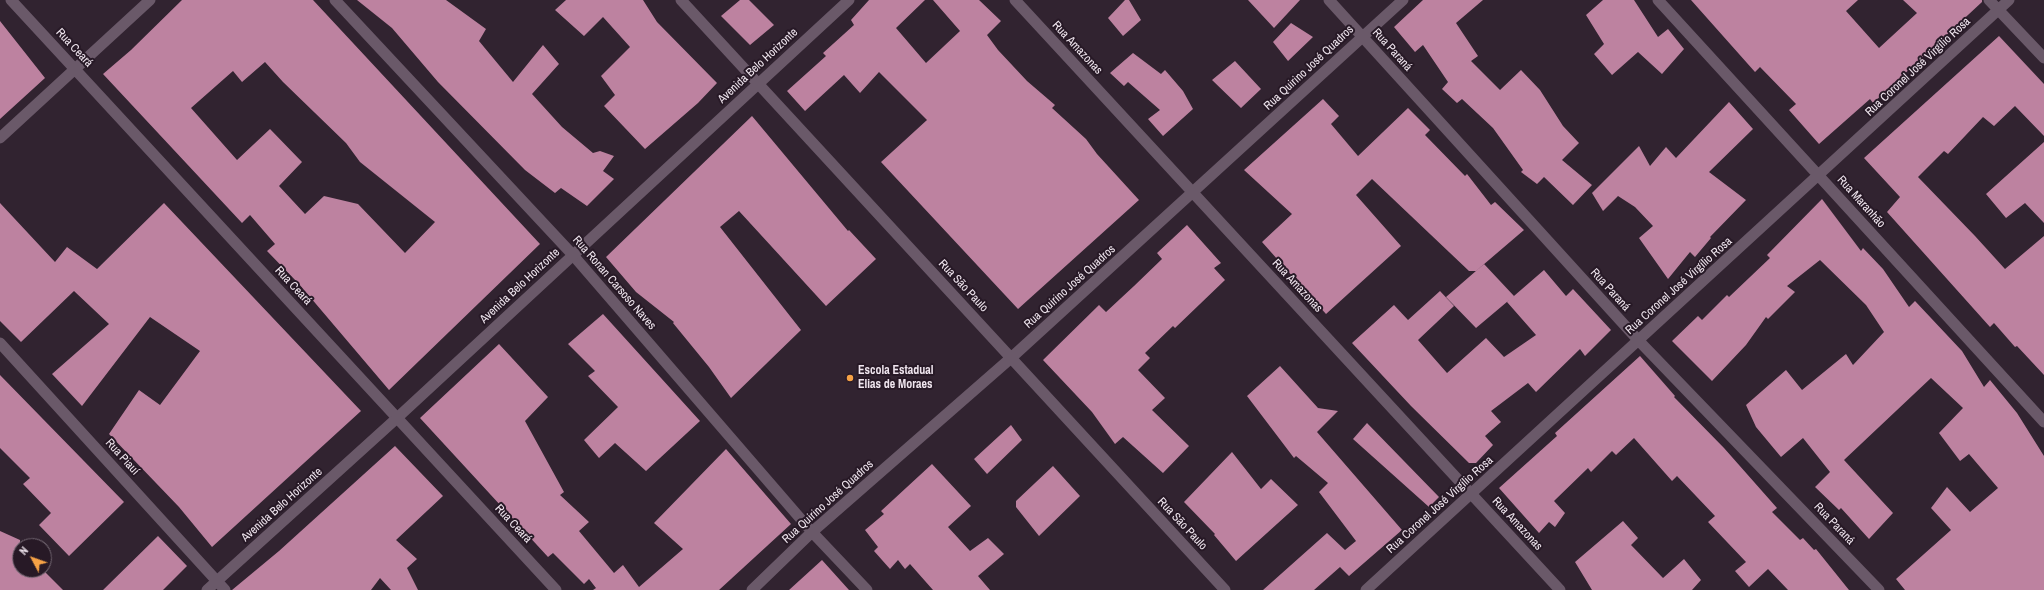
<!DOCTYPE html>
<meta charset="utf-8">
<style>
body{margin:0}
#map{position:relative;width:2044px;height:590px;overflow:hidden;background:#312330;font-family:"Archivo Narrow",sans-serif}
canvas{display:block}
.north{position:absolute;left:12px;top:538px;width:40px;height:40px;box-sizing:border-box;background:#271926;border:1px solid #776b76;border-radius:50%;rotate:311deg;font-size:11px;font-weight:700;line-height:16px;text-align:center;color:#efe5ee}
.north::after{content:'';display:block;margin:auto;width:14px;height:18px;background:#f6a246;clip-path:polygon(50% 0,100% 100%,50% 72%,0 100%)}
</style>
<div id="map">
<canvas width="2044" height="590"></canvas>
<div class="north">N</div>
</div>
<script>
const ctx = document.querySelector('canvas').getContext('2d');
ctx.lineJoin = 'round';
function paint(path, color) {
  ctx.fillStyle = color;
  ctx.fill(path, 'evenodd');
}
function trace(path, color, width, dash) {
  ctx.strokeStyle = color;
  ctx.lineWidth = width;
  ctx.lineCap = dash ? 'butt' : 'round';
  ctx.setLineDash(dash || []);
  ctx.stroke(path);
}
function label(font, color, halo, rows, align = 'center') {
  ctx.font = font + ' "Archivo Narrow",sans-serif';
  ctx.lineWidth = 4;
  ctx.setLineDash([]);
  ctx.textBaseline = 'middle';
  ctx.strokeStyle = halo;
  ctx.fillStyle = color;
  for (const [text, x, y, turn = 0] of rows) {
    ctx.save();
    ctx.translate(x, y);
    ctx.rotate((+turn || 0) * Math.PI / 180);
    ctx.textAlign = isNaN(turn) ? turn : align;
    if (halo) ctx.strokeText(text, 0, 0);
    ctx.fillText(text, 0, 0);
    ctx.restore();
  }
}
const building = new Path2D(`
 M 182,0 L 313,0 L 540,244 L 389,390 L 299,284 L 267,251 L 275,244 L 250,215 L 242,223 L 103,74 L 131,50 ZM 265,62 L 283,82 L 346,143 L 360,162 L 435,222 L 405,253 L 358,204 L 324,196 L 305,214 L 279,186 L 302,162 L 270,129 L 237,160 L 191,108 L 233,71 L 242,82 Z
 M 357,0 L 446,0 L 486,29 L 479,41 L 513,82 L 543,45 L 559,64 L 532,94 L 562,127 L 593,153 L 600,151 L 614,156 L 603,171 L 614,179 L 587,206 L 561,188 L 555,193 L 525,170 L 438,82 L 392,28 Z
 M 566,0 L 643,0 L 657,22 L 717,83 L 698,103 L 645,149 L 604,106 L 615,95 L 601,76 L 630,47 L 603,17 L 584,36 L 555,10 Z
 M 740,0 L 749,0 L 774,25 L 750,45 L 721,16 Z
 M 869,0 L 925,0 L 896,28 L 926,63 L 960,31 L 933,0 L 979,0 L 1001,21 L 987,35 L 998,50 L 1027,81 L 1055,105 L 1052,108 L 1086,139 L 1097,154 L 1139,200 L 1018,309 L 881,162 L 927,120 L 879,72 L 860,93 L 844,75 L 805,111 L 787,91 L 826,56 L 823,53 L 854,25 L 851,20 Z
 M 1125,0 L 1129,0 L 1141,20 L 1123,36 L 1108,18 Z
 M 1248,0 L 1300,0 L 1274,28 Z
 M 1423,0 L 1483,0 L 1456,23 L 1478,56 L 1471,61 L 1500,90 L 1521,70 L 1540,90 L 1563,126 L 1579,143 L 1562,160 L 1592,185 L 1573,205 L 1544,177 L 1537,184 L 1521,172 L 1523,170 L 1493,128 L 1462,99 L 1457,103 L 1442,89 L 1448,82 L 1423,45 L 1415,52 L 1394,27 Z
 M 1603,0 L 1634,0 L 1658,37 L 1668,29 L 1684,49 L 1662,74 L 1638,52 L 1612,75 L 1594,54 L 1604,44 L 1586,15 Z
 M 1691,0 L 1858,0 L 1846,11 L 1879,48 L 1917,13 L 1903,0 L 1982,0 L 1982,2 L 1873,103 L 1870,99 L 1819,144 L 1789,110 L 1796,104 L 1760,67 L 1755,72 Z
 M 0,21 L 45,78 L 0,119 Z
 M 1291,23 L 1313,37 L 1288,61 L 1273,42 Z
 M 1999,36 L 2044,84 L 2044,136 L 2015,106 L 1994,126 L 1983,117 L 1948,154 L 1944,151 L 1918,177 L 1975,236 L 2005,269 L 2044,236 L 2044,375 L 2017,346 L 2015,347 L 1994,323 L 1990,327 L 1887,212 L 1900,197 L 1864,158 Z
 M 1133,53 L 1161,74 L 1165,70 L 1183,91 L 1193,109 L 1163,136 L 1148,119 L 1160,110 L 1128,82 L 1124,86 L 1110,73 Z
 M 1235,61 L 1261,89 L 1241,108 L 1212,80 Z
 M 1323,99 L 1339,116 L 1331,124 L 1358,156 L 1408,108 L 1430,130 L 1425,135 L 1465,176 L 1467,174 L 1491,205 L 1495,202 L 1524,230 L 1476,271 L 1469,271 L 1372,179 L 1356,195 L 1401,246 L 1326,314 L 1262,242 L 1292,214 L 1244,170 Z
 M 1729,102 L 1753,129 L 1709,172 L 1746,200 L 1710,237 L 1711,238 L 1695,257 L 1690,252 L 1668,279 L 1639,238 L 1653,226 L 1635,207 L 1618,196 L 1603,211 L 1592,193 L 1639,146 L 1650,166 L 1666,147 L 1676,158 Z
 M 752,116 L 848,231 L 849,230 L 876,259 L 826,306 L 739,211 L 720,227 L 801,330 L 731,398 L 709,367 L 673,323 L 674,322 L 636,292 L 606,257 Z
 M 2044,142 L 2044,223 L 2025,203 L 2006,218 L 1986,194 Z
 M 1822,199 L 1861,251 L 1863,248 L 1883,269 L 1909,307 L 1915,301 L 1962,351 L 1984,387 L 1990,380 L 2017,413 L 2044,456 L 2044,590 L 1905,590 L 1896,579 L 1951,530 L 1931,508 L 1947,487 L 1970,512 L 1998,488 L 1969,454 L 1960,461 L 1939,433 L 1963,408 L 1931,378 L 1844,460 L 1893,513 L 1869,539 L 1841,508 L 1839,510 L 1815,487 L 1830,472 L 1803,438 L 1781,457 L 1756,427 L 1746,405 L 1786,370 L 1802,390 L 1846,354 L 1853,365 L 1884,332 L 1866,305 L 1820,260 L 1787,286 L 1795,292 L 1768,319 L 1766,317 L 1746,345 L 1712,381 L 1672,341 L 1698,316 L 1702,320 L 1727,295 L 1729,297 L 1770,258 L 1767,255 Z
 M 0,203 L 55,262 L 67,247 L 97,269 L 164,203 L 361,411 L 212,547 L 179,507 L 109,434 L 139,390 L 160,405 L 200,351 L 150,317 L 82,406 L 52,374 L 109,324 L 74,291 L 21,342 L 0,321 Z
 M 1187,225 L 1221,263 L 1214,268 L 1225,280 L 1175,328 L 1173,326 L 1145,353 L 1150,358 L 1138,370 L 1165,398 L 1152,410 L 1189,446 L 1163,473 L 1123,437 L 1115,444 L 1092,412 L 1043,360 L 1099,305 L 1106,312 L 1134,286 L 1162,259 L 1157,253 Z
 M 1484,264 L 1514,296 L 1476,328 L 1446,297 Z
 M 1544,270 L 1566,296 L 1573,289 L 1611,330 L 1585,356 L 1580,349 L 1536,392 L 1528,383 L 1491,411 L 1501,422 L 1485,436 L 1493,445 L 1476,463 L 1469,463 L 1411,406 L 1352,343 L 1394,305 L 1408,320 L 1440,291 L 1454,306 L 1418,340 L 1447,373 L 1486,338 L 1504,357 L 1536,335 L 1507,302 Z
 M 603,314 L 700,421 L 646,471 L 615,443 L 599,458 L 584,440 L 618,407 L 588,376 L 595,371 L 568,344 Z
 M 499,344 L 548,397 L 525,421 L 564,492 L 560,495 L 589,522 L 579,531 L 614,573 L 623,565 L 639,587 L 683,549 L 654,523 L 726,449 L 791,524 L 719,590 L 593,590 L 596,588 L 589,579 L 584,584 L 553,553 L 548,557 L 420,418 Z
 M 1640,356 L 1675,396 L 1674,397 L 1724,448 L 1777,508 L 1772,512 L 1800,540 L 1803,538 L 1814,550 L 1816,549 L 1849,590 L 1788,590 L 1768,569 L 1749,587 L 1735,571 L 1746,562 L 1708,522 L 1715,516 L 1677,476 L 1672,481 L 1634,438 L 1616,455 L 1612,451 L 1591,472 L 1588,468 L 1554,501 L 1565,513 L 1555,527 L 1549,522 L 1539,533 L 1499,488 L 1557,436 L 1555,433 Z
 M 1280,366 L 1318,408 L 1338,411 L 1317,432 L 1402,530 L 1349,576 L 1340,567 L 1314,590 L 1263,590 L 1327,533 L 1345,550 L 1356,541 L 1319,492 L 1328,483 L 1296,456 L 1294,458 L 1247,396 Z
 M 0,375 L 124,502 L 69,556 L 39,525 L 51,513 L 23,484 L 30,478 L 0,448 Z
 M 1367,423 L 1439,497 L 1429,507 L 1353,439 Z
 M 1011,425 L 1022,440 L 987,474 L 974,459 Z
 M 395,446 L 443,496 L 396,540 L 417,559 L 407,568 L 418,590 L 391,590 L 380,578 L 371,590 L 232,590 L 279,551 Z
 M 1232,452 L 1261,489 L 1271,479 L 1298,505 L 1236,561 L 1214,535 L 1215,534 L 1184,502 Z
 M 932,464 L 971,506 L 948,527 L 970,551 L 988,538 L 1004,554 L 978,576 L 990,590 L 933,590 L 910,564 L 905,569 L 898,560 L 890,569 L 874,551 L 878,547 L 865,530 L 884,514 L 881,511 Z
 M 1053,466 L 1080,496 L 1039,536 L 1016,507 L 1016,501 Z
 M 1623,521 L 1638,538 L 1631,545 L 1663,578 L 1684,559 L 1701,580 L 1692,590 L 1592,590 L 1575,562 Z
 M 0,531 L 20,540 L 20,570 L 43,570 L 63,590 L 0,590 Z
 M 158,536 L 187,566 L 163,590 L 103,590 Z
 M 822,560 L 849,590 L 789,590 Z`);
const minor = new Path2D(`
 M 11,0 L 556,590
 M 335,0 L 572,254 L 812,532 L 867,590
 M 681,0 L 1225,590
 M 1015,0 L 1560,590
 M 1329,0 L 1639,341 L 1879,590
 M 1658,0 L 2044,422
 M 1989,0 L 2044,58
 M 0,138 L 150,0
 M 0,343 L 225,590
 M 752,590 L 812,532 L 1011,358 L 1403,0
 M 1366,590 L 2009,0`);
const tertiary = new Path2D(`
 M 207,590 L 397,418 L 849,0`);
const markers = [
 [850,378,4,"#f6a246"]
];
const streetNames = [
 ["Rua Ceará",74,48,47],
 ["Rua Amazonas",1077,48,47],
 ["Rua Paraná",1392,50,48],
 ["Avenida Belo Horizonte",758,66,-43],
 ["Rua Coronel José Virgílio Rosa",1918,67,-43],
 ["Rua Quirino José Quadros",1309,68,-43],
 ["Rua Maranhão",1861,202,48],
 ["Rua Ronan Carsoso Naves",614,283,49],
 ["Rua Ceará",293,286,47],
 ["Avenida Belo Horizonte",520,286,-43],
 ["Rua São Paulo",963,286,47],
 ["Rua Amazonas",1297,286,47],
 ["Rua Coronel José Virgílio Rosa",1679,286,-42],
 ["Rua Quirino José Quadros",1070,287,-42],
 ["Rua Paraná",1610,290,48],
 ["Rua Piauí",122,457,48],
 ["Rua Quirino José Quadros",828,502,-42],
 ["Avenida Belo Horizonte",282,505,-42],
 ["Rua Coronel José Virgílio Rosa",1440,505,-42],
 ["Rua Ceará",513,524,47],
 ["Rua São Paulo",1182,524,47],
 ["Rua Amazonas",1517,524,47],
 ["Rua Paraná",1834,524,46]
];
const poiNames = [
 ["Escola Estadual",858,371],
 ["Elias de Moraes",858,385]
];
paint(building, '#bd82a0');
trace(minor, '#6a5969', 11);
trace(tertiary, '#6a5969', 11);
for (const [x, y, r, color] of markers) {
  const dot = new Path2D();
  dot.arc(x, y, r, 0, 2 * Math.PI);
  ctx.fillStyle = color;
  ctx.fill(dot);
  trace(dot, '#271926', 1.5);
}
label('12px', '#efe5ee', '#271926', streetNames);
label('bold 12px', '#efe5ee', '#271926', poiNames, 'left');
</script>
